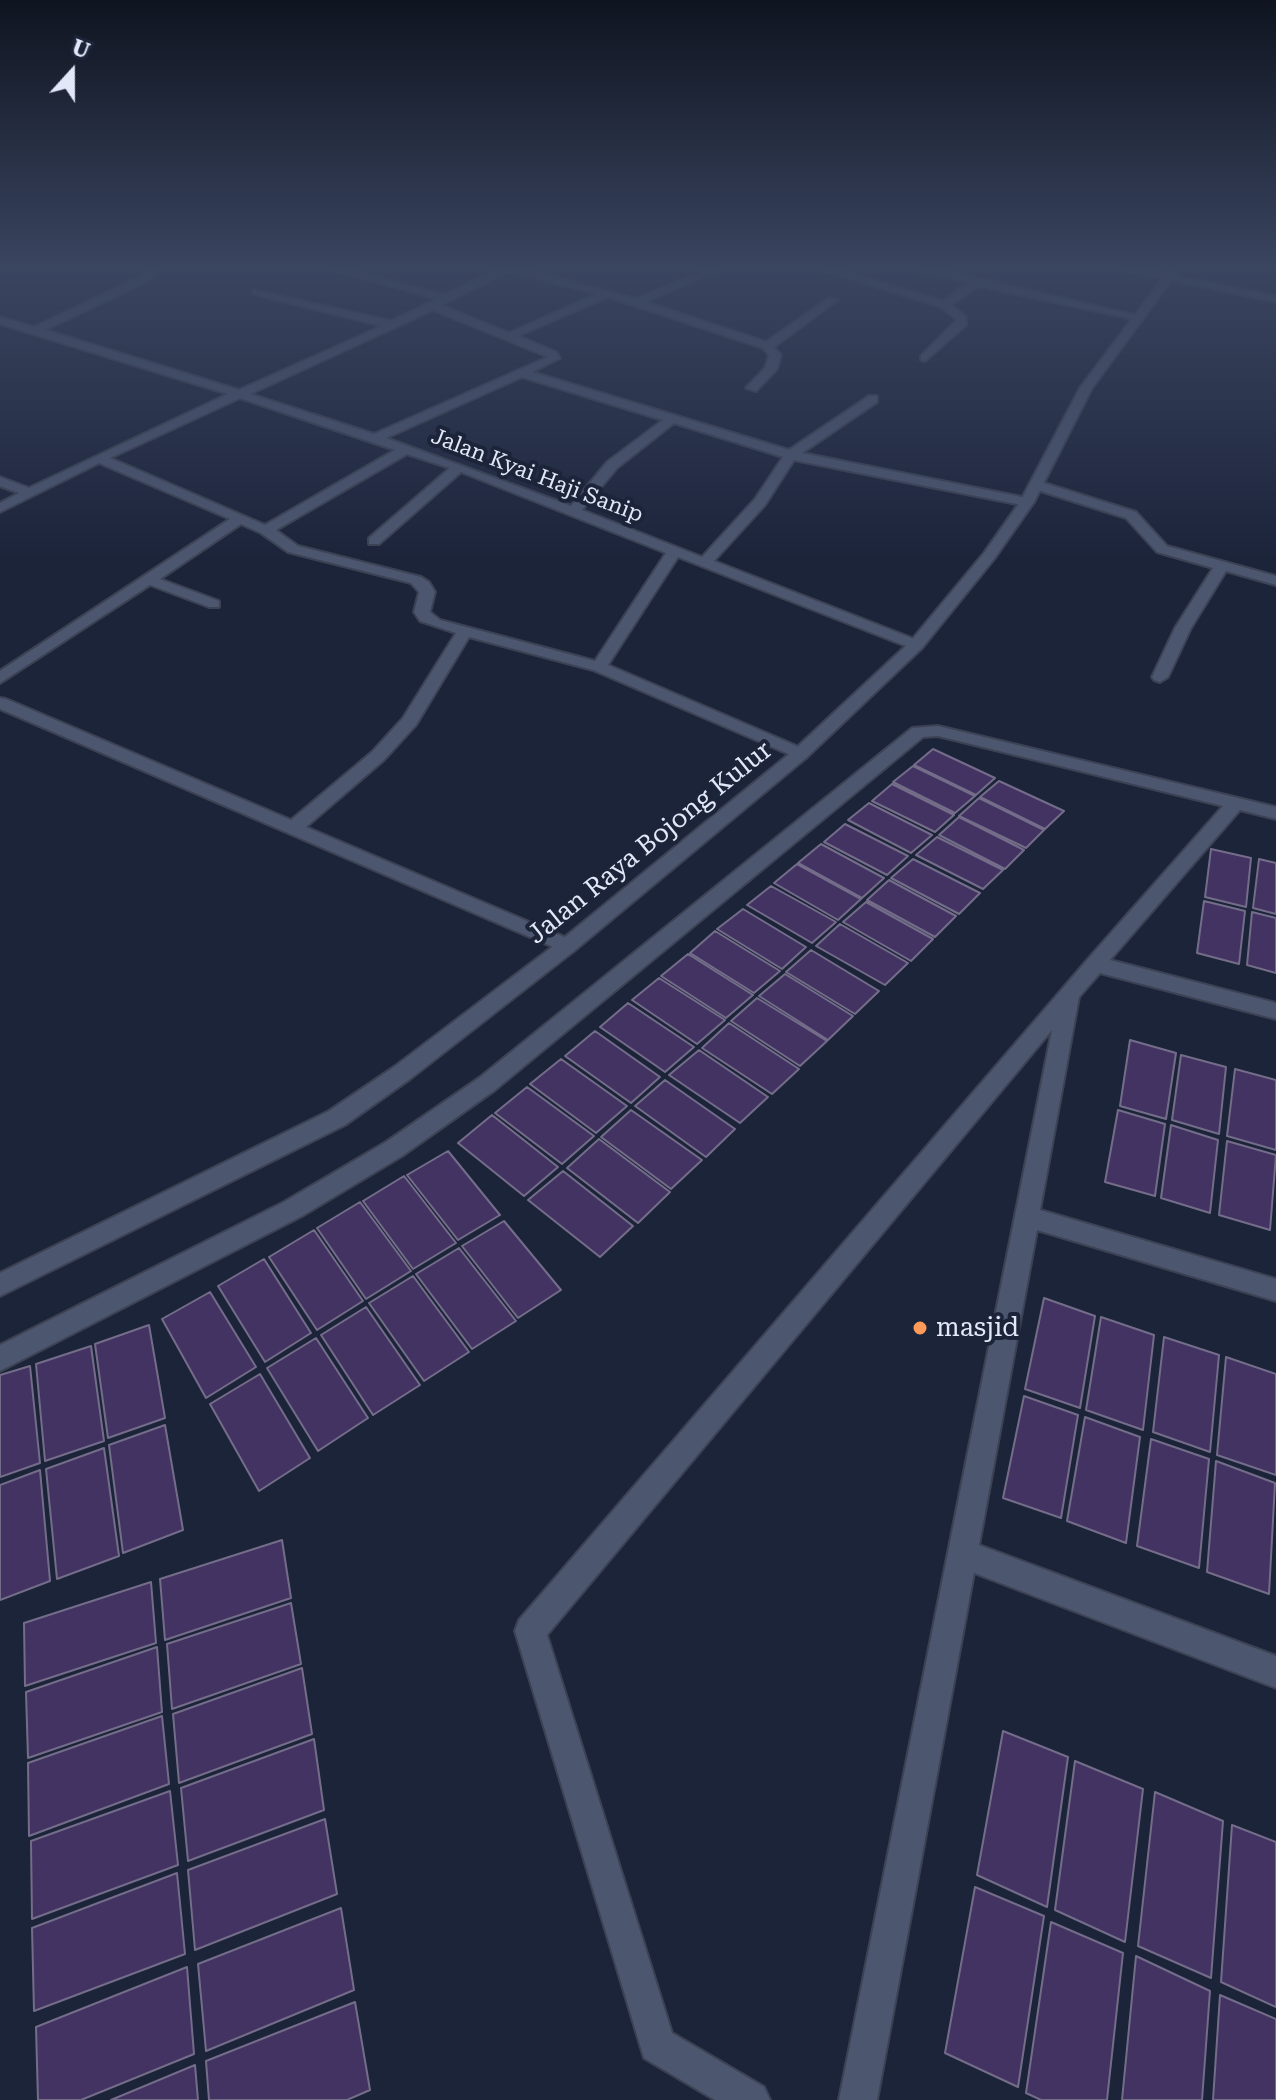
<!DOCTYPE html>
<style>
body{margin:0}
#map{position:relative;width:1276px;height:2100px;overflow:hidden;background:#1c243a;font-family:"Roboto Serif",serif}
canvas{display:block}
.north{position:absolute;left:32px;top:32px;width:80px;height:80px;-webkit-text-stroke:6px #1c243a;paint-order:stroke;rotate:21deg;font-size:22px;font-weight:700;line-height:32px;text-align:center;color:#e2e8f7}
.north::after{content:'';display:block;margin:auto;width:28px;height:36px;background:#e2e8f7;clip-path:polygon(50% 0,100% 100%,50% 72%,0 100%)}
</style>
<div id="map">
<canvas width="1276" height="2100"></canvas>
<div class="north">U</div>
</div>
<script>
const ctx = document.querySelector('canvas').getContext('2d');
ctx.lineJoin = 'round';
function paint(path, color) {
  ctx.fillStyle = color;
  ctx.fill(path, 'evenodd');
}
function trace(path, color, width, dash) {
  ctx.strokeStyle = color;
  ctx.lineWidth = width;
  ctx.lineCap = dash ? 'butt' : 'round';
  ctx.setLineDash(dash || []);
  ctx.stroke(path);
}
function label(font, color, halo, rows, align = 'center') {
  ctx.font = font + ' "Roboto Serif",serif';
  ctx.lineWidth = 8;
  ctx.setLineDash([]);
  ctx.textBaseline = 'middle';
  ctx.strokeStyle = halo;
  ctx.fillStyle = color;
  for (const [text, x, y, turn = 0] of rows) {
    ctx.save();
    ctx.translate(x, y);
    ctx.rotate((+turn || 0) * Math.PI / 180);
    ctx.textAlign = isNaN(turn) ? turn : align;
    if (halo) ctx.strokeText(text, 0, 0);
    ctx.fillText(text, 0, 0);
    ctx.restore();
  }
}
const building = new Path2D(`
 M 933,749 L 995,778 L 976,795 L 914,765 Z
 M 913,766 L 975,796 L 955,813 L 893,782 Z
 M 999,781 L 1064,811 L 1045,829 L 980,797 Z
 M 892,784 L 954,815 L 935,832 L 872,801 Z
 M 979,798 L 1044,830 L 1026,848 L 959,816 Z
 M 869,803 L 932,835 L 911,853 L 848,820 Z
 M 959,817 L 1024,850 L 1005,869 L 939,835 Z
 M 845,824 L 908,856 L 887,875 L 824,842 Z
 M 937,837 L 1003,870 L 983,889 L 916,855 Z
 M 821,844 L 884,878 L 862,898 L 798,863 Z
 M 1211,849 L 1251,858 L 1246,907 L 1205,897 Z
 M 913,859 L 980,893 L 959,914 L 891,878 Z
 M 1259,859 L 1276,863 L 1276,914 L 1253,908 Z
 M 797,864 L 861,899 L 838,920 L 774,883 Z
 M 889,880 L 956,916 L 935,937 L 867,900 Z
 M 771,886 L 836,922 L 812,943 L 747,905 Z
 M 1204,901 L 1245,911 L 1239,964 L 1197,953 Z
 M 866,902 L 933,939 L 911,961 L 843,922 Z
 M 743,909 L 806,947 L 782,969 L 717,929 Z
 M 1252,912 L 1276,918 L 1276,973 L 1247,965 Z
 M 840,924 L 908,963 L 885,985 L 816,946 Z
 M 715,931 L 780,971 L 754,993 L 690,953 Z
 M 811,950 L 879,991 L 855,1014 L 786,972 Z
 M 688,954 L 753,995 L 726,1018 L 661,976 Z
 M 785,974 L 853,1016 L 828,1040 L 759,996 Z
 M 659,978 L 725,1020 L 697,1044 L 632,1000 Z
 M 757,998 L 827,1041 L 800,1066 L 731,1021 Z
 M 628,1003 L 694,1047 L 665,1072 L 600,1027 Z
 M 729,1023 L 799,1069 L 772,1094 L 702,1048 Z
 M 595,1031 L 660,1077 L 631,1103 L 565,1056 Z
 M 1130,1040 L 1176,1053 L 1166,1119 L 1120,1106 Z
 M 699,1050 L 768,1097 L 740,1123 L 669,1075 Z
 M 1181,1055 L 1226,1067 L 1219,1134 L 1172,1120 Z
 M 561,1059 L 627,1106 L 596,1133 L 530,1084 Z
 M 1235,1069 L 1276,1080 L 1276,1150 L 1227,1136 Z
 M 665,1080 L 735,1129 L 706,1157 L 635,1106 Z
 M 527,1087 L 594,1136 L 562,1164 L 495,1113 Z
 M 631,1110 L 702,1160 L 671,1189 L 601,1137 Z
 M 1118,1110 L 1165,1124 L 1155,1196 L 1105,1182 Z
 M 492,1115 L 558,1167 L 524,1196 L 458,1143 Z
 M 1171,1125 L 1218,1140 L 1210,1213 L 1161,1198 Z
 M 599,1139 L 670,1192 L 638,1223 L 567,1168 Z
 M 1227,1141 L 1276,1155 L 1270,1230 L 1219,1215 Z
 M 448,1151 L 500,1215 L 458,1240 L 407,1175 Z
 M 563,1171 L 633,1226 L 600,1257 L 528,1200 Z
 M 404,1176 L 456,1243 L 413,1269 L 363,1201 Z
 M 360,1202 L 411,1271 L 366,1299 L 317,1228 Z
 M 504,1221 L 561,1290 L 518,1318 L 462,1246 Z
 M 314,1230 L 363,1301 L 317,1330 L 269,1257 Z
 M 459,1248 L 516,1321 L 472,1349 L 416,1274 Z
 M 264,1259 L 311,1333 L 265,1362 L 218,1286 Z
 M 413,1276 L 469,1352 L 424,1381 L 369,1303 Z
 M 210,1292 L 256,1367 L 206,1398 L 162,1319 Z
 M 1044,1298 L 1095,1316 L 1080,1408 L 1025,1389 Z
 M 366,1307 L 420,1385 L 373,1415 L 321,1335 Z
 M 1101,1317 L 1154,1335 L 1143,1430 L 1086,1410 Z
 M 149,1325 L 165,1418 L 108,1438 L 95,1344 Z
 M 1164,1337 L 1219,1355 L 1210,1452 L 1153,1432 Z
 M 316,1338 L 368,1418 L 318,1451 L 267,1368 Z
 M 91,1346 L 104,1441 L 45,1461 L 36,1364 Z
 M 1226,1357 L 1276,1374 L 1276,1475 L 1217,1455 Z
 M 30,1366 L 40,1463 L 0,1477 L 0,1375 Z
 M 260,1374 L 310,1458 L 259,1491 L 210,1404 Z
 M 1024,1396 L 1078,1415 L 1061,1518 L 1003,1498 Z
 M 1085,1417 L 1140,1437 L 1126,1543 L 1067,1521 Z
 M 165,1425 L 183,1530 L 123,1553 L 109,1445 Z
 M 1151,1439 L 1209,1459 L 1199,1568 L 1137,1546 Z
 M 104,1448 L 119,1556 L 57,1579 L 46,1469 Z
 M 1216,1461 L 1275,1483 L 1269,1594 L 1207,1572 Z
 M 40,1470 L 50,1581 L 0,1600 L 0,1485 Z
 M 282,1540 L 291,1598 L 165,1640 L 160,1579 Z
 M 151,1582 L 156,1643 L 25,1686 L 24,1623 Z
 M 291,1603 L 301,1664 L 172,1709 L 167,1644 Z
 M 157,1647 L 162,1712 L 28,1758 L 26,1692 Z
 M 302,1668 L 312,1734 L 179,1783 L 173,1714 Z
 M 162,1716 L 169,1784 L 29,1836 L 28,1763 Z
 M 1003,1731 L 1068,1757 L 1047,1907 L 977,1875 Z
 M 314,1739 L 324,1810 L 188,1861 L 181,1788 Z
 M 1075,1761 L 1143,1789 L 1125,1942 L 1055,1910 Z
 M 170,1791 L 178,1865 L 32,1919 L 31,1841 Z
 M 1155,1792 L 1223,1821 L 1211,1978 L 1138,1946 Z
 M 325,1819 L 337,1894 L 195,1950 L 188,1870 Z
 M 1232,1825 L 1276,1842 L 1276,2007 L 1221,1982 Z
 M 177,1873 L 185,1954 L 34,2011 L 32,1928 Z
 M 975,1887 L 1044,1916 L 1018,2087 L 945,2053 Z
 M 341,1908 L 354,1990 L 206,2051 L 198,1964 Z
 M 1051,1922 L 1123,1953 L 1107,2100 L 1041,2100 L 1026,2093 Z
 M 1136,1956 L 1210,1991 L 1202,2100 L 1122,2100 Z
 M 187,1967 L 194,2054 L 81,2100 L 38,2100 L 36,2027 Z
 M 1220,1995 L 1276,2019 L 1276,2100 L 1213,2100 Z
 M 355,2002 L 370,2090 L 347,2100 L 209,2100 L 206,2061 Z
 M 195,2065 L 198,2100 L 111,2100 Z`);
const minor = new Path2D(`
 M 142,267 L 152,267 L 156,272 L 146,282 L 45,330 L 239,390 L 382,326 L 253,294 L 253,290 L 391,321 L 437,299 L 323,267 L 338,267 L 445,295 L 501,267 L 517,267 L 636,299 L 712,267 L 725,267 L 646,302 L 766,342 L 829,298 L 838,300 L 774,347 L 781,355 L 777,369 L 756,391 L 746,388 L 765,368 L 769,355 L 763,348 L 608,297 L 518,336 L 556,352 L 560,358 L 532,372 L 789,450 L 869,396 L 877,396 L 877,402 L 802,453 L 1027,498 L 1034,502 L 1027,506 L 794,460 L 765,505 L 714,561 L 922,642 L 922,648 L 916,650 L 678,557 L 608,665 L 806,750 L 809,754 L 806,758 L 800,759 L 593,670 L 469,637 L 416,725 L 384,760 L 306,827 L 574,941 L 577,946 L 574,951 L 567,953 L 0,709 L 0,698 L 6,699 L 291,820 L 372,752 L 403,718 L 456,633 L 420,621 L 414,612 L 419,592 L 411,583 L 288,552 L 261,533 L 241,524 L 160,579 L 219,601 L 219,607 L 209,607 L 150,585 L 0,683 L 0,671 L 230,519 L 99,463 L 0,512 L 0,503 L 19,493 L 0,486 L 0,477 L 29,488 L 228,394 L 0,324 L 0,317 L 34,327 L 138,278 L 145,272 ZM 509,271 L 597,294 L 509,333 L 441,305 ZM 433,310 L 548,357 L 374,434 L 250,394 ZM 522,377 L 663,420 L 607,462 L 571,506 L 386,438 ZM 240,398 L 395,450 L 265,525 L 110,458 ZM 674,423 L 783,457 L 755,499 L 702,557 L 582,510 L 617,468 ZM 407,454 L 450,468 L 369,538 L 369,544 L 379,544 L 461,472 L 666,553 L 595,661 L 440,620 L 430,612 L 435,592 L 429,582 L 421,577 L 298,546 L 276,530 Z
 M 815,267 L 830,267 L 943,301 L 968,283 L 913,267 L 929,267 L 1143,317 L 1138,320 L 978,286 L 952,305 L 966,317 L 966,325 L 925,361 L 921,360 L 921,356 L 957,320 L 941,307 Z
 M 1110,267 L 1129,267 L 1276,296 L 1276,302 Z
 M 1031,482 L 1041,482 L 1136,512 L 1167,546 L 1276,576 L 1276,585 L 1226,571 L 1191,628 L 1168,677 L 1160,682 L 1154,680 L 1152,677 L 1175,628 L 1213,568 L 1157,552 L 1126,518 L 1031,488 Z
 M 938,726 L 1276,807 L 1276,819 L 1240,810 L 1110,960 L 1276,1003 L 1276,1019 L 1100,973 L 1079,997 L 1040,1210 L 1276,1279 L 1276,1301 L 1037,1230 L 979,1545 L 1276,1656 L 1276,1688 L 974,1573 L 877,2100 L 839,2100 L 1052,1030 L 547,1635 L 672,2033 L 764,2087 L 770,2100 L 715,2100 L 644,2058 L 515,1631 L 519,1620 L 1088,959 L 1223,806 L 938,736 L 923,737 L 495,1090 L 402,1156 L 302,1216 L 0,1371 L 0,1345 L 284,1202 L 386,1142 L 479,1078 L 912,728 Z`);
const tertiary = new Path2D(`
 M 1171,267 L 1181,267 L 1092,388 L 1034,502 L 994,559 L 922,648 L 806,758 L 574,951 L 410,1079 L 345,1125 L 0,1296 L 0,1273 L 329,1111 L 394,1067 L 560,941 L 794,750 L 910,642 L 984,553 L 1020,502 L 1080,388 Z`);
const markers = [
 [920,1328,8,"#fe9b59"]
];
const farStreetnames = [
 ["Jalan Kyai Haji Sanip",537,476,21]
];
const streetNames = [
 ["Jalan Raya Bojong Kulur",650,843,-39]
];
const poiNames = [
 ["masjid",936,1328]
];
paint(building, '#433362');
trace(building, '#746d89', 2);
trace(minor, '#3c4254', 4);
trace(tertiary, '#3c4254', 4);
paint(minor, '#4c566f');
paint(tertiary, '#4c566f');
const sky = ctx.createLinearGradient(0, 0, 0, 561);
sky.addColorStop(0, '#0f1420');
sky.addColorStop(0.48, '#3a4560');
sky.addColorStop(1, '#3a456000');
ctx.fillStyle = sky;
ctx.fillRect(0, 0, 1276, 561);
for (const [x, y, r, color] of markers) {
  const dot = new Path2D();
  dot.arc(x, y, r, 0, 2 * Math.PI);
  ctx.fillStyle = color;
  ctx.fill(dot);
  trace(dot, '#1c243a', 3);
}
label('22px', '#e2e8f7', '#1c243a', farStreetnames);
label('26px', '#e2e8f7', '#1c243a', streetNames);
label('26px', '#e2e8f7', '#1c243a', poiNames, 'left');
</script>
